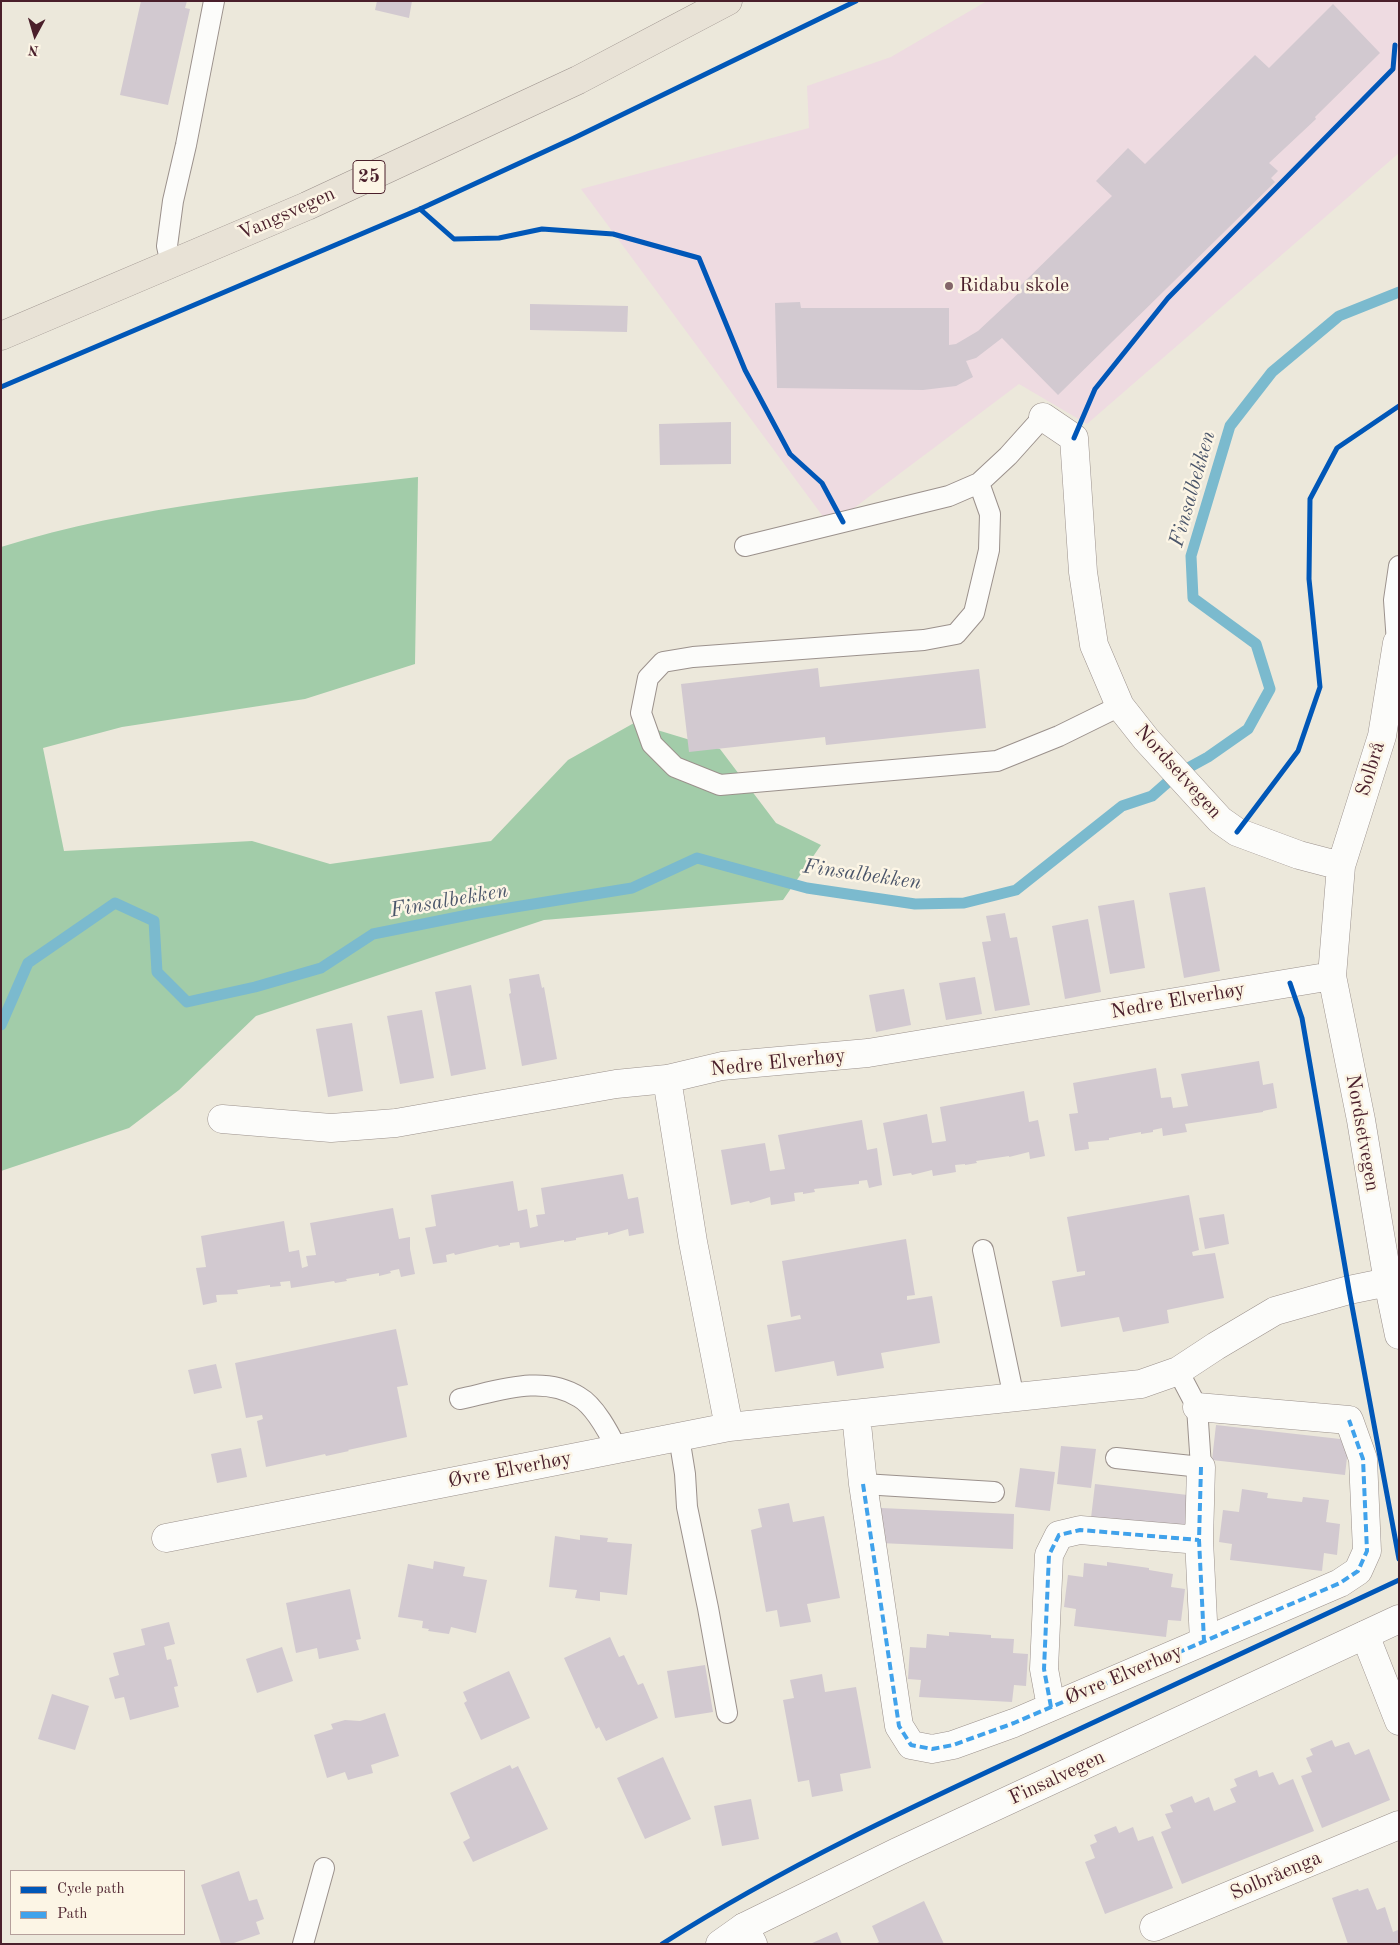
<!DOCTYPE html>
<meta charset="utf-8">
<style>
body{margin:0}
#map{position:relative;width:1400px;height:1945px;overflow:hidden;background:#ece8db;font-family:"Old Standard TT",serif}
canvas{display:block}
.frame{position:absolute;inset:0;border:2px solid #4a1f2b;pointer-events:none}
.legend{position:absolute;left:10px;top:1870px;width:175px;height:65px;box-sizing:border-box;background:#fcf5e5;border:1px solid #b59f9b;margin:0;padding:6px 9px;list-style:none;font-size:15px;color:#4a1f2b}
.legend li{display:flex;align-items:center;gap:10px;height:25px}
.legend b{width:25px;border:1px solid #b59f9b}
.north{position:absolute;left:10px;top:10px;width:50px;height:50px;-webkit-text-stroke:4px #fcf5e5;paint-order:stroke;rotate:186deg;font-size:14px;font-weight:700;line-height:20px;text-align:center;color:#4a1f2b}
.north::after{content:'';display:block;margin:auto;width:18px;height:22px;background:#4a1f2b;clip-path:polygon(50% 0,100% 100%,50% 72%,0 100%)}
</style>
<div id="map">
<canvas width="1400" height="1945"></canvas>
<div class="frame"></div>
<ul class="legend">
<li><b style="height:6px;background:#0057b8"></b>Cycle path</li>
<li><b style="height:6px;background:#40a2eb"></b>Path</li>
</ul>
<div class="north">N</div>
</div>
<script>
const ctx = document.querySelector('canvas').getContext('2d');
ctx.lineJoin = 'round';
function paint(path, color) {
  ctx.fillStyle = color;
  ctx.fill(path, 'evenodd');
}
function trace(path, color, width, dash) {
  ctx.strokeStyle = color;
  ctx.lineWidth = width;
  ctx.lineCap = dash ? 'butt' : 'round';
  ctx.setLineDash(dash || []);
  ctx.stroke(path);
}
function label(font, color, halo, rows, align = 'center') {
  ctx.font = font + ' "Old Standard TT",serif';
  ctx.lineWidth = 5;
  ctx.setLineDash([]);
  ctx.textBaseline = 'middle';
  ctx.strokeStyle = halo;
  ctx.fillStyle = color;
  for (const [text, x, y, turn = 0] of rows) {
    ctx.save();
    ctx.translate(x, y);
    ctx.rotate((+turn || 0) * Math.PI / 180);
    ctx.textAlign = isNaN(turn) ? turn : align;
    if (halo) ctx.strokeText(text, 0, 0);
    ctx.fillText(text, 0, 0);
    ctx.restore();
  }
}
const built = new Path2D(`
 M 987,1 L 1399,1 L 1399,153 L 1087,424 L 1019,384 L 830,526 L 581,189 L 809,128 L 807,86 L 891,57 Z`);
const forest = new Path2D(`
 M 418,477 L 415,664 L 305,699 L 122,727 L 43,748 L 64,851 L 252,841 L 330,864 L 491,841 L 568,760 L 634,723 L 720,749 L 776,823 L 821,845 L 783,900 L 544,920 L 256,1016 L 179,1090 L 129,1128 L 1,1171 L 1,547 C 136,505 279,493 418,477 Z`);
const stream = new Path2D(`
 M 1,1025 L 28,963 L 115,903 L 154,921 L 157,972 L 187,1002 L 255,987 L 321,968 L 373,934 L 478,913 L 632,888 L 697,858 L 807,888 L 915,904 L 964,903 L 1016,890 L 1122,806 L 1152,796 L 1177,774 L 1208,757 L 1248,729 L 1270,689 L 1256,644 L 1193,598 L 1191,556 L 1230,426 L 1272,372 L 1339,316 L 1399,292`);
const building = new Path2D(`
 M 141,1 L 187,1 L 185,8 L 190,9 L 168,105 L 120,95 Z
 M 377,1 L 412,1 L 409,18 L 375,10 Z
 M 1333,4 L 1380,53 L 1315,117 L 1316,119 L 1269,163 L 1278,171 L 1271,178 L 1275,182 L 1058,395 L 1002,338 L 976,358 L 966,361 L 973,377 L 956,386 L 923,390 L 777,388 L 775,303 L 800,302 L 801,308 L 949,308 L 949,345 L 956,344 L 978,331 L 1022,290 L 1019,287 L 1112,196 L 1096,181 L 1128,148 L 1145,164 L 1255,55 L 1269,68 Z
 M 530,304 L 628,306 L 627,332 L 530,330 Z
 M 731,422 L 731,464 L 660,465 L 659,424 Z
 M 818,668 L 820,687 L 979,669 L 986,728 L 826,745 L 825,737 L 689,752 L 681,684 Z
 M 1205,887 L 1220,971 L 1184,978 L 1169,893 Z
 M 1134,900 L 1145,968 L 1110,974 L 1098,906 Z
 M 1005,913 L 1010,938 L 1017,937 L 1030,1005 L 995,1011 L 982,942 L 991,941 L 986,916 Z
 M 1088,919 L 1101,992 L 1065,999 L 1052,926 Z
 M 539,974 L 542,988 L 544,987 L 557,1059 L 522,1066 L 509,994 L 511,993 L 509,979 Z
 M 975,977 L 982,1014 L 946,1020 L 939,983 Z
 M 471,985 L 486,1069 L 451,1076 L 435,992 Z
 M 904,989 L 911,1025 L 876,1032 L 869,995 Z
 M 422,1010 L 434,1078 L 400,1084 L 387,1016 Z
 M 352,1023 L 363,1091 L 328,1097 L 316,1029 Z
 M 1259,1061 L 1263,1085 L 1273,1083 L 1277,1108 L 1263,1111 L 1263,1112 L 1185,1124 L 1187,1132 L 1163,1136 L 1162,1128 L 1153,1130 L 1153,1132 L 1141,1134 L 1141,1132 L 1109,1138 L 1109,1140 L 1088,1142 L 1089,1149 L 1075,1151 L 1069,1114 L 1078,1113 L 1073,1083 L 1156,1068 L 1161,1098 L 1171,1097 L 1173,1108 L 1188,1106 L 1181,1074 Z
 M 1024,1091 L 1029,1122 L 1038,1120 L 1045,1156 L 1030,1159 L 1029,1152 L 1009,1157 L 1009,1156 L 976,1161 L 977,1163 L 965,1165 L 965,1164 L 955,1165 L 956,1172 L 945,1174 L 933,1176 L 932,1170 L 912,1175 L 911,1173 L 893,1176 L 883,1123 L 927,1114 L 932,1143 L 946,1141 L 940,1107 Z
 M 862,1120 L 867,1150 L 877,1148 L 882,1185 L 869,1188 L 867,1180 L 859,1181 L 859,1184 L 814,1189 L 815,1192 L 803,1194 L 803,1192 L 794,1193 L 795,1201 L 771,1205 L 770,1197 L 750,1203 L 749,1201 L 731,1205 L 721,1150 L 765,1143 L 770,1171 L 785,1169 L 778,1135 Z
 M 623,1174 L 628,1199 L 638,1197 L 644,1233 L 629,1236 L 628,1229 L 608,1235 L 608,1232 L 576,1238 L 576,1240 L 564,1242 L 564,1240 L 520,1248 L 519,1242 L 510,1243 L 510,1245 L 499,1247 L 498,1245 L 455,1255 L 454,1253 L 446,1255 L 447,1262 L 433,1264 L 425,1228 L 436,1226 L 431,1195 L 513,1181 L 518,1211 L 527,1209 L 530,1228 L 538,1226 L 536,1215 L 545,1214 L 541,1188 Z
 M 1189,1195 L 1199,1250 L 1192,1252 L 1193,1256 L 1215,1253 L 1224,1298 L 1167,1310 L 1169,1323 L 1123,1332 L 1119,1317 L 1061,1327 L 1052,1281 L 1085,1275 L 1085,1271 L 1077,1272 L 1067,1217 Z
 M 393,1208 L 399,1239 L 410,1237 L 410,1249 L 415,1274 L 401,1277 L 399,1269 L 390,1271 L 391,1273 L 379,1276 L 379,1273 L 346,1279 L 347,1281 L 335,1283 L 334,1281 L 291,1288 L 290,1281 L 280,1282 L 281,1286 L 270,1287 L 270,1285 L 237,1290 L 238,1294 L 216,1295 L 217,1302 L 203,1305 L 196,1268 L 206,1267 L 201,1236 L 284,1221 L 289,1252 L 299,1250 L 302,1268 L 308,1266 L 306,1256 L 316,1255 L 310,1223 Z
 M 1224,1214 L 1229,1244 L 1205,1249 L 1199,1218 Z
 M 906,1239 L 915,1295 L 907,1296 L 907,1300 L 932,1296 L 940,1343 L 881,1353 L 884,1368 L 837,1376 L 834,1361 L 775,1372 L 767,1325 L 801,1319 L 800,1315 L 791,1317 L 782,1261 Z
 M 396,1329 L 408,1385 L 397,1387 L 407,1437 L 348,1450 L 349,1451 L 326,1456 L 325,1454 L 266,1467 L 257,1421 L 263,1419 L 262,1415 L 246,1418 L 235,1363 Z
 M 216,1364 L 222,1388 L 194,1394 L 188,1370 Z
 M 1216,1425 L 1349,1440 L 1345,1475 L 1212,1460 Z
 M 1061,1446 L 1096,1449 L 1091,1488 L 1057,1484 Z
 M 241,1448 L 247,1477 L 217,1483 L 211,1454 Z
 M 1020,1468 L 1055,1472 L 1050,1511 L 1015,1507 Z
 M 1095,1484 L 1196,1496 L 1192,1530 L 1091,1518 Z
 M 1242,1489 L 1268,1493 L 1267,1498 L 1302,1502 L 1303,1497 L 1329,1500 L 1326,1522 L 1340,1524 L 1337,1555 L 1324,1553 L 1322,1571 L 1230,1560 L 1232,1544 L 1219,1542 L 1223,1510 L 1239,1512 Z
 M 789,1503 L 793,1522 L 824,1516 L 840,1598 L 807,1604 L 811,1622 L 780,1627 L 777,1610 L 766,1612 L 751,1530 L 762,1527 L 758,1509 Z
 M 881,1508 L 1014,1514 L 1013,1549 L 880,1543 Z
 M 580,1535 L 608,1538 L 607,1542 L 632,1544 L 627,1595 L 600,1592 L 600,1601 L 575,1598 L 577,1590 L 549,1587 L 555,1536 L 580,1540 Z
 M 434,1561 L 465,1567 L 463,1576 L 487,1580 L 476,1633 L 451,1627 L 449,1634 L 428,1631 L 429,1629 L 422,1628 L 423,1621 L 398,1617 L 408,1564 L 433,1569 Z
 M 1107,1562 L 1149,1568 L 1149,1570 L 1173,1574 L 1171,1587 L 1185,1589 L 1181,1621 L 1168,1620 L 1166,1637 L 1074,1626 L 1076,1609 L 1064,1607 L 1068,1575 L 1083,1577 L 1084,1563 L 1107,1566 Z
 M 350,1589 L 361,1639 L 356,1640 L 359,1650 L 319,1659 L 317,1648 L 296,1653 L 286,1603 Z
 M 169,1622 L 175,1644 L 164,1647 L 167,1660 L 171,1659 L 178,1686 L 174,1687 L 179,1707 L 130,1720 L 124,1697 L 115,1699 L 109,1678 L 119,1675 L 113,1653 L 145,1645 L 141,1629 Z
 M 949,1632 L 991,1635 L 991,1638 L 1014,1639 L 1013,1653 L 1028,1654 L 1026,1686 L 1014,1685 L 1012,1702 L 919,1697 L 921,1680 L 908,1679 L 910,1647 L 926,1648 L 927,1634 L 949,1636 Z
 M 610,1637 L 619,1657 L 624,1655 L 638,1685 L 643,1683 L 658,1718 L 606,1741 L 599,1727 L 596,1729 L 564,1658 Z
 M 282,1647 L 293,1681 L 257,1693 L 246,1659 Z
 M 705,1665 L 713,1712 L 675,1718 L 667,1671 Z
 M 509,1671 L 530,1718 L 481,1740 L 464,1703 L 467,1701 L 463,1692 Z
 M 822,1674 L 825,1692 L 856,1687 L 871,1768 L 840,1774 L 843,1791 L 812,1797 L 809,1780 L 798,1782 L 783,1700 L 794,1698 L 790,1680 Z
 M 52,1694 L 89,1706 L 75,1750 L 38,1739 Z
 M 385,1713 L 399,1756 L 371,1765 L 373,1773 L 348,1780 L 345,1772 L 327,1778 L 314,1735 L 333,1729 L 331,1724 L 345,1720 L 360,1721 Z
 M 1332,1740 L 1335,1747 L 1349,1742 L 1355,1755 L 1369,1749 L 1390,1800 L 1322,1828 L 1301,1776 L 1312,1772 L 1306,1758 L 1313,1755 L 1310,1749 Z
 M 663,1757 L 691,1819 L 645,1839 L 617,1778 Z
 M 510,1765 L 512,1769 L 518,1766 L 548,1829 L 473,1862 L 463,1842 L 470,1838 L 450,1793 Z
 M 1257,1770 L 1259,1777 L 1273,1772 L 1279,1785 L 1293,1779 L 1314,1831 L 1182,1884 L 1161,1832 L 1171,1828 L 1165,1814 L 1173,1812 L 1170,1805 L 1192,1796 L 1195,1803 L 1209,1797 L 1214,1811 L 1236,1802 L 1230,1789 L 1237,1786 L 1234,1779 Z
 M 751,1799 L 759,1839 L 722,1846 L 714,1806 Z
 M 1116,1826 L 1119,1833 L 1133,1827 L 1138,1841 L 1153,1836 L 1173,1888 L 1105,1914 L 1085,1862 L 1095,1858 L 1090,1845 L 1097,1842 L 1094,1835 Z
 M 239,1871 L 249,1901 L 257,1899 L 264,1919 L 256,1922 L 260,1934 L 231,1944 L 221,1944 L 201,1885 Z
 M 1368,1888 L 1377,1910 L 1385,1907 L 1393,1932 L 1398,1930 L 1399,1944 L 1348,1944 L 1332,1898 L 1358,1889 L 1359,1891 Z
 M 924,1901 L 944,1944 L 875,1944 L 879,1942 L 872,1926 Z
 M 837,1932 L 842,1944 L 810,1944 Z`);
const service = new Path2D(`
 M 171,264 L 167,246 L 173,201 L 186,145 L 214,1
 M 979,483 L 990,514 L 989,550 L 974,613 L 956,634 L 924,640 L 693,657 L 663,662 L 648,678 L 641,713 L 652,744 L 675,767 L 720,785 L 997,761 L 1059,736 L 1120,706
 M 745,546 L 949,496 L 979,483 L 1008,456 L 1043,417
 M 1397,643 L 1394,600 L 1399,566
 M 983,1250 L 1014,1398
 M 460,1399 C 498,1391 543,1374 579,1397 C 595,1406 609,1433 617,1449
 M 679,1437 L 685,1474 L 687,1507 L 708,1608 L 727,1713
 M 1116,1458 L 1201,1467 L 1197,1407 L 1178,1371
 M 863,1484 L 994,1492
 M 303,1944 L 324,1868`);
const minor = new Path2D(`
 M 1043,417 L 1074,438 L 1083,572 L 1094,645 L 1120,706 L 1146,739 L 1220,820 L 1237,832 L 1299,855 L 1341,866 L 1332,976 L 1361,1120 L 1388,1282 L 1399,1335
 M 1341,866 L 1382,736 L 1397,643 L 1399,642
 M 667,1079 L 693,1242 L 729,1427
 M 222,1119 L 331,1128 L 396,1123 L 616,1084 L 667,1079 L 722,1066 L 868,1053 L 1332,976
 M 856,1414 L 863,1484 L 899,1726 L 911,1745 L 932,1749 L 953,1745 L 1014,1723 L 1340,1583 L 1358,1571 L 1367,1551 L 1363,1459 L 1349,1420 L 1197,1407
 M 1201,1467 L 1199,1540 L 1204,1641
 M 166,1538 L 729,1427 L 1141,1384 L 1178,1371 L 1216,1346 L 1275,1311 L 1349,1290 L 1388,1282
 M 1365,1635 L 1399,1721
 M 1051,1707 L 1044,1669 L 1049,1555 L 1059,1535 L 1080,1530 L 1199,1540
 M 744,1927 L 753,1944
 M 1154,1927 L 1399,1825`);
const tertiary = new Path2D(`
 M 720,1944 L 744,1927 L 897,1852 L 1399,1619`);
const trunk = new Path2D(`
 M 1,336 L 307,206 L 578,80 L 728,1`);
const quiet = new Path2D(`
 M 1201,1467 L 1199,1540 L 1204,1641
 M 863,1484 L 899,1726 L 911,1745 L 932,1749 L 953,1745 L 1014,1723 L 1340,1583 L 1358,1571 L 1367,1551 L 1363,1459 L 1349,1420
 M 1051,1707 L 1044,1669 L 1049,1555 L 1059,1535 L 1080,1530 L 1199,1540`);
const cycleway = new Path2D(`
 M 420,209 L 454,239 L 499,238 L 542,229 L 613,234 L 699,258 L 745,370 L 790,454 L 822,483 L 843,522
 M 1,387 L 420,209 L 574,138 L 856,1
 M 1074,438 L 1095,389 L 1168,298 L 1393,69 L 1395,45
 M 1237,832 L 1298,751 L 1320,687 L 1309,579 L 1310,499 L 1337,448 L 1399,406
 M 1290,983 L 1302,1018 L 1349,1290 L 1399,1559
 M 662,1944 C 783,1867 913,1806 1043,1746 C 1162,1691 1280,1635 1399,1580`);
const markers = [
 [949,286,5,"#836569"]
];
const shields = [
 [369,177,32]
];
const shieldNames = [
 ["25",369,177]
];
const streetNames = [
 ["Vangsvegen",287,214,-24],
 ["Solbrå",1371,769,-73],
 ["Nordsetvegen",1178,772,48],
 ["Nedre Elverhøy",1178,1001,-10],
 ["Nedre Elverhøy",778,1063,-6],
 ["Nordsetvegen",1362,1133,80],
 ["Øvre Elverhøy",510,1470,-11],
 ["Øvre Elverhøy",1124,1675,-23],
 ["Finsalvegen",1057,1778,-25],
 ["Solbråenga",1276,1876,-23]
];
const poiNames = [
 ["Ridabu skole",959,286]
];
const waterNames = [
 ["Finsalbekken",1193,489,-74],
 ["Finsalbekken",862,875,8],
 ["Finsalbekken",449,901,-10]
];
paint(built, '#eedbe1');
paint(forest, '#a2cca9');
trace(stream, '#7bbace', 11);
paint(building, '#d2c9d0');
trace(service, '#9b918c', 22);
trace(minor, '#9b918c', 29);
trace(tertiary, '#9b918c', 29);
trace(trunk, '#9b918c', 29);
trace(service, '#fcfcfa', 20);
trace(minor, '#fcfcfa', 28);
trace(tertiary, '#fcfcfa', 28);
trace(trunk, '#e8e2d6', 28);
trace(quiet, '#40a2eb', 4, [8, 4]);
trace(cycleway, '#0057b8', 5);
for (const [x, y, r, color] of markers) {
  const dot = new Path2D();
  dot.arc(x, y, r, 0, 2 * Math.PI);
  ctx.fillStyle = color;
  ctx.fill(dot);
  trace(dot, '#fcf5e5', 2);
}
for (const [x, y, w] of shields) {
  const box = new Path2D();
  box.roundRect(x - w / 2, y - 16.5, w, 33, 4);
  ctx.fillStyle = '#fcf5e5';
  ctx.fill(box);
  trace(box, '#4a1f2b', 1);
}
label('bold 19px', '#4a1f2b', null, shieldNames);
label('20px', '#4a1f2b', '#fcf5e5', streetNames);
label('20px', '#4a1f2b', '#fcf5e5', poiNames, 'left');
label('italic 21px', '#4a556a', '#fcf5e5', waterNames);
</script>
